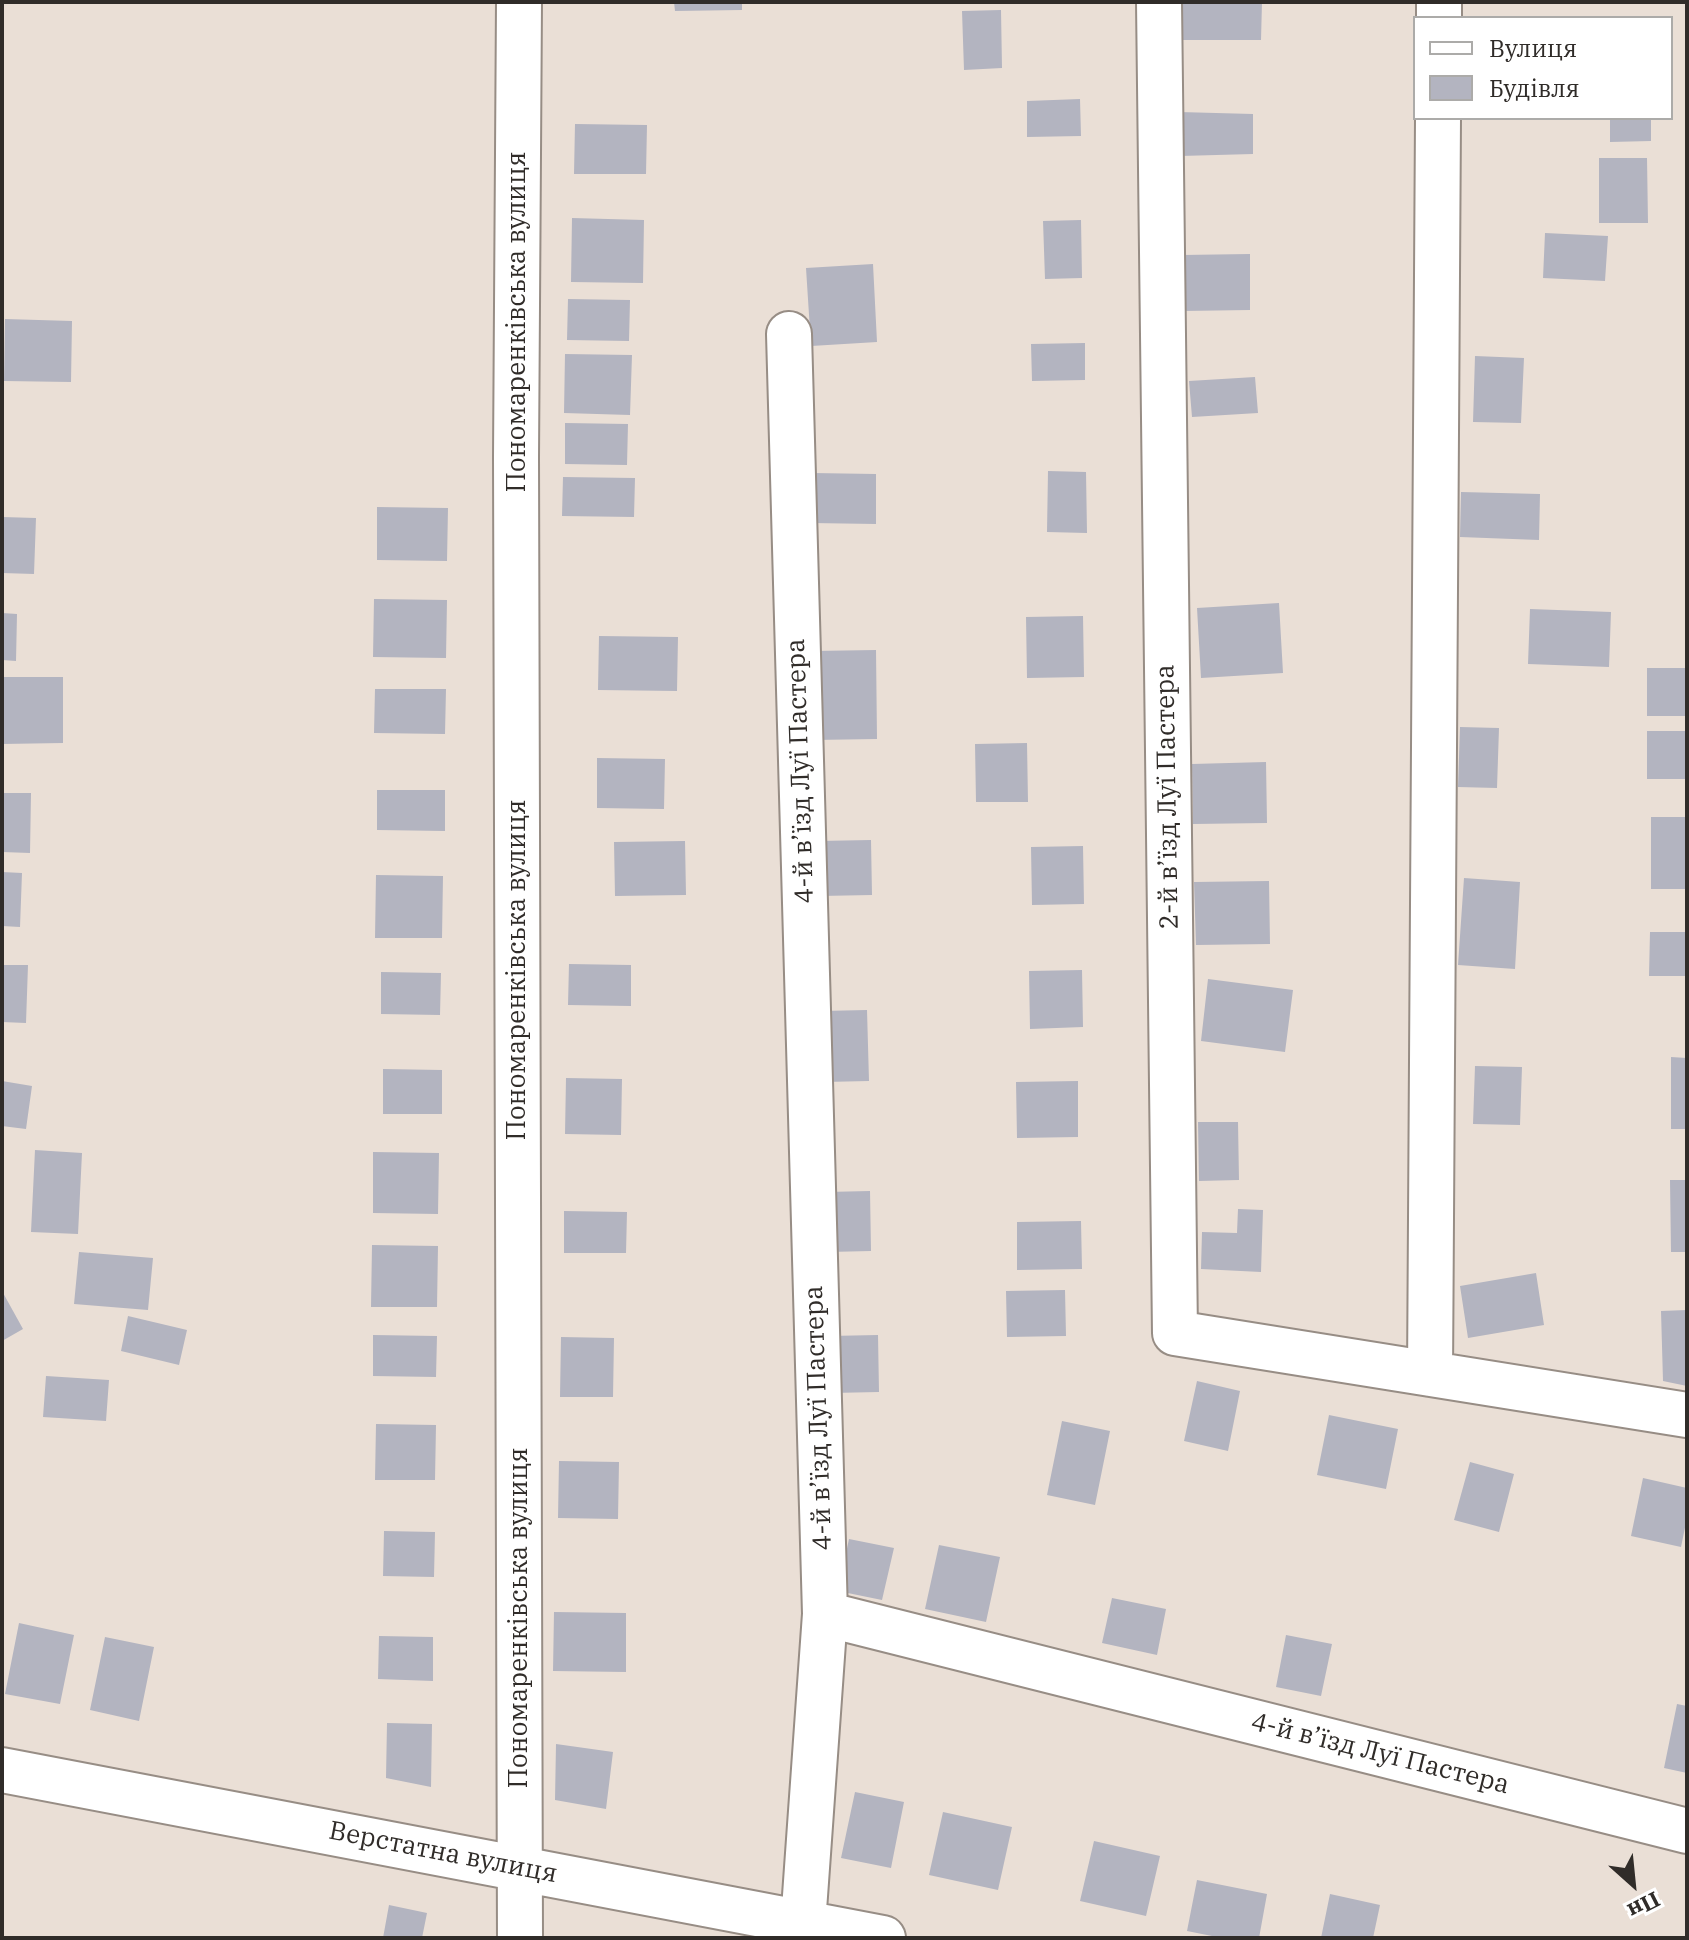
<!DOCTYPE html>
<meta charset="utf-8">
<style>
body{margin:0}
#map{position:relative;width:1689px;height:1940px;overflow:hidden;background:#eadfd6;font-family:"IBM Plex Serif",serif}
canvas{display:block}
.frame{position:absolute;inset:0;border:4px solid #302c29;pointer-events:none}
.legend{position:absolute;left:1413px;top:16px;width:260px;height:104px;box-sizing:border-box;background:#fff;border:2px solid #acaba9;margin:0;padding:10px 14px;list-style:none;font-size:24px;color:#302c29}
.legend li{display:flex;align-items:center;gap:16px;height:40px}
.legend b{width:40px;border:2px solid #acaba9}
.north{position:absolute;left:1593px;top:1844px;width:80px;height:80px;-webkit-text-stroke:6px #fff;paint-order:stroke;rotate:153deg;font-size:22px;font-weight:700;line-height:32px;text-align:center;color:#302c29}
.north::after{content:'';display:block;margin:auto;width:28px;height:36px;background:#302c29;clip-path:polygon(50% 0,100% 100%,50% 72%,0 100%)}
</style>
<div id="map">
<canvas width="1689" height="1940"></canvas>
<div class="frame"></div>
<ul class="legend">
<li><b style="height:10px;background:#fff"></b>Вулиця</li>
<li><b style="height:22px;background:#b3b4c0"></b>Будівля</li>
</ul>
<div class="north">Пн</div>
</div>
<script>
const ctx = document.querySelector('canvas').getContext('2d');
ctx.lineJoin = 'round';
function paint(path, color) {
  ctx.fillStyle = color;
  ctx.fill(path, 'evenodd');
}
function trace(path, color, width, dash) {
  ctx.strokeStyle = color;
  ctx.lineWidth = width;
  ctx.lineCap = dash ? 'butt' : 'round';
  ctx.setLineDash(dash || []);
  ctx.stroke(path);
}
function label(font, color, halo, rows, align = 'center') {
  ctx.font = font + ' "IBM Plex Serif",serif';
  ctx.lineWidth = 6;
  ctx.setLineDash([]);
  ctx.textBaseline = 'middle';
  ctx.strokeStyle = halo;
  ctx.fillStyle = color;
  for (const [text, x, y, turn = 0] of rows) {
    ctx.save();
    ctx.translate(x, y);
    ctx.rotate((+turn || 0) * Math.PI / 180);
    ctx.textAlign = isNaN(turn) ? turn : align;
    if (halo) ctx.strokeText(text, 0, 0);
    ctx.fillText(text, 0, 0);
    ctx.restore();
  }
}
const building = new Path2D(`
 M 674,2 L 742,2 L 742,10 L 675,11 Z
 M 1183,2 L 1262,2 L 1261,40 L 1182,40 Z
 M 1001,10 L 1002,68 L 964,70 L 962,11 Z
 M 1080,99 L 1081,136 L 1027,137 L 1027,101 Z
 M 1179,112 L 1253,114 L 1253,154 L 1180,156 Z
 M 1610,118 L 1651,118 L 1651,141 L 1610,142 Z
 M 575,124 L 647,125 L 646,174 L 574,174 Z
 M 1599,158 L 1647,158 L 1648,223 L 1599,223 Z
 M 572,218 L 644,220 L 643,283 L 571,282 Z
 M 1081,220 L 1082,278 L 1045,279 L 1043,221 Z
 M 1545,233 L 1608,236 L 1605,281 L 1543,278 Z
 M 1250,254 L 1250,310 L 1183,311 L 1182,255 Z
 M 873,264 L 877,342 L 811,346 L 806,268 Z
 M 568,299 L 630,300 L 629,341 L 567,340 Z
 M 5,319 L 72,321 L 71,382 L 4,381 Z
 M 1085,343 L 1085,380 L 1032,381 L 1031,344 Z
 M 565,354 L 632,355 L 630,415 L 564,413 Z
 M 1475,356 L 1524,358 L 1521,423 L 1473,422 Z
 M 1255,377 L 1258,413 L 1192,417 L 1189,381 Z
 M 565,423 L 628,424 L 627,465 L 565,464 Z
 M 1048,471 L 1086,472 L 1087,533 L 1047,532 Z
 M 812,473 L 876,474 L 876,524 L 811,523 Z
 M 563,477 L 635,478 L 634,517 L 562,516 Z
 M 1461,492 L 1540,494 L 1539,540 L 1460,537 Z
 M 377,507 L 448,508 L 447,561 L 377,560 Z
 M 2,517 L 36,518 L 34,574 L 2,573 Z
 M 374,599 L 447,600 L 446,658 L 373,657 Z
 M 1279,603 L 1283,673 L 1201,678 L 1197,608 Z
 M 1530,609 L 1611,612 L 1609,667 L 1528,664 Z
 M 2,613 L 17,614 L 16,661 L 2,660 Z
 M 1083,616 L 1084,677 L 1027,678 L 1026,617 Z
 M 599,636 L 678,637 L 677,691 L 598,690 Z
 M 876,650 L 877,739 L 814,740 L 813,651 Z
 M 1647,668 L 1687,668 L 1687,716 L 1647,716 Z
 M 2,677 L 63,677 L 63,743 L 2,744 Z
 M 375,689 L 446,689 L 445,734 L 374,733 Z
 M 1460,727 L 1499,728 L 1497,788 L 1458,787 Z
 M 1647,731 L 1687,731 L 1687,779 L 1647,779 Z
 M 1027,743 L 1028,802 L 976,802 L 975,744 Z
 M 597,758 L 665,759 L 664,809 L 597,808 Z
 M 1266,762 L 1267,823 L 1193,824 L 1192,764 Z
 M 377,790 L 445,790 L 445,831 L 377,830 Z
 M 2,793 L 31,793 L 30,853 L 2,852 Z
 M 1651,817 L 1687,817 L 1687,889 L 1651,889 Z
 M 871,840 L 872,895 L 820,896 L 818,841 Z
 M 685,841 L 686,895 L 615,896 L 614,842 Z
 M 1083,846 L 1084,904 L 1032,905 L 1031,847 Z
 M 2,872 L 22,873 L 20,927 L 2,926 Z
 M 376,875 L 443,876 L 442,938 L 375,938 Z
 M 1464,878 L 1520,882 L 1515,969 L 1458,965 Z
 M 1269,881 L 1270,944 L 1196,945 L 1194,882 Z
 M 1650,932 L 1687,932 L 1687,976 L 1649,976 Z
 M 569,964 L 631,965 L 631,1006 L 568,1005 Z
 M 2,965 L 28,965 L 26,1023 L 2,1022 Z
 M 1082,970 L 1083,1027 L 1030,1029 L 1029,971 Z
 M 381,972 L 441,973 L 440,1015 L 381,1014 Z
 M 1208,979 L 1293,990 L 1285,1052 L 1201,1041 Z
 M 867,1010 L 869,1081 L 824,1082 L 822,1011 Z
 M 1671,1057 L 1687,1058 L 1687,1129 L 1671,1129 Z
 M 1475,1066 L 1522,1067 L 1520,1125 L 1473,1124 Z
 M 383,1069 L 442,1070 L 442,1114 L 383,1114 Z
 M 566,1078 L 622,1079 L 621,1135 L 565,1134 Z
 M 2,1081 L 32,1086 L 26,1129 L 2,1126 Z
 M 1078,1081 L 1078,1137 L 1017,1138 L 1016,1082 Z
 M 1198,1122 L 1238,1122 L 1239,1180 L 1199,1181 Z
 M 35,1150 L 82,1153 L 78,1234 L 31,1232 Z
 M 373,1152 L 439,1153 L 438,1214 L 373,1213 Z
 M 1670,1180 L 1687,1180 L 1687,1252 L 1671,1252 Z
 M 870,1191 L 871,1251 L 828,1252 L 826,1192 Z
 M 1238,1209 L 1263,1210 L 1261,1272 L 1201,1269 L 1202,1232 L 1237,1233 Z
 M 564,1211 L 627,1212 L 626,1253 L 564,1253 Z
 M 1081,1221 L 1082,1269 L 1017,1270 L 1017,1222 Z
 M 372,1245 L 438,1246 L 437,1307 L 371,1307 Z
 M 79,1252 L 153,1258 L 148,1310 L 74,1304 Z
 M 1536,1273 L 1544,1325 L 1468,1338 L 1460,1286 Z
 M 1065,1290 L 1066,1336 L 1007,1337 L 1006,1291 Z
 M 2,1291 L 23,1329 L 2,1341 Z
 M 1687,1310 L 1687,1386 L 1663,1381 L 1661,1311 Z
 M 128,1316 L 187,1330 L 179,1365 L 121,1351 Z
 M 373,1335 L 437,1336 L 436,1377 L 373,1376 Z
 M 878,1335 L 879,1392 L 831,1393 L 829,1336 Z
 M 561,1337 L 614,1338 L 613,1397 L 560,1397 Z
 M 46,1376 L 109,1380 L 106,1421 L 43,1417 Z
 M 1197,1381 L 1240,1391 L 1228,1451 L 1184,1441 Z
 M 1329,1415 L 1398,1429 L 1386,1489 L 1317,1475 Z
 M 1062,1421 L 1110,1431 L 1095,1505 L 1047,1495 Z
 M 376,1424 L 436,1425 L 435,1480 L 375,1480 Z
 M 559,1461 L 619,1462 L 618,1519 L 558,1518 Z
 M 1470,1462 L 1514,1474 L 1499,1532 L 1454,1520 Z
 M 1643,1478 L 1687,1488 L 1687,1518 L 1681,1547 L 1631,1536 Z
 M 384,1531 L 435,1532 L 434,1577 L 383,1576 Z
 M 849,1539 L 894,1548 L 882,1600 L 838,1591 Z
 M 939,1545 L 1000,1557 L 986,1622 L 925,1609 Z
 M 1112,1598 L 1166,1609 L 1157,1655 L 1102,1643 Z
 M 554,1612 L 626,1613 L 626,1672 L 553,1671 Z
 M 19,1623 L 74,1635 L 60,1704 L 5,1694 Z
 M 1286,1635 L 1332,1644 L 1321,1696 L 1276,1687 Z
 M 379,1636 L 433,1637 L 433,1681 L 378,1679 Z
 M 105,1637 L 154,1647 L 139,1721 L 90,1710 Z
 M 1677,1704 L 1687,1706 L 1687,1773 L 1664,1768 Z
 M 387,1723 L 432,1724 L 431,1787 L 386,1778 Z
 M 556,1744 L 613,1752 L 606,1809 L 555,1800 Z
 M 855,1792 L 904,1802 L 891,1868 L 841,1858 Z
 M 943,1812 L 1012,1827 L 998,1890 L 929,1875 Z
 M 1094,1841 L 1160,1856 L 1146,1916 L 1080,1901 Z
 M 1197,1880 L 1267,1894 L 1259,1938 L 1222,1938 L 1187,1931 Z
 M 1330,1894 L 1380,1905 L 1373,1938 L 1321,1938 Z
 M 389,1905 L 427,1913 L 422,1938 L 383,1938 Z`);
const minor = new Path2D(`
 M 519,2 L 516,457 L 520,1938
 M 1159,2 L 1175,1333 L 1687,1415
 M 1439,18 L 1439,2
 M 789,334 L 825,1614 L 1687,1831
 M 1430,1374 L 1438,118
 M 2,1770 L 883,1938
 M 803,1924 L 825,1614`);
const streetNames = [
 ["Пономаренківська вулиця",517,322,-90],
 ["4-й в’їзд Луї Пастера",801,771,-92],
 ["2-й в’їзд Луї Пастера",1168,797,-91],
 ["Пономаренківська вулиця",517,970,-90],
 ["4-й в’їзд Луї Пастера",819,1418,-92],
 ["Пономаренківська вулиця",519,1618,-90],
 ["4-й в’їзд Луї Пастера",1380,1754,14],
 ["Верстатна вулиця",443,1853,11]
];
paint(building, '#b3b4c0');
trace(minor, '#978d85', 48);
trace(minor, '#fff', 44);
label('26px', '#302c29', '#fff', streetNames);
</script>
